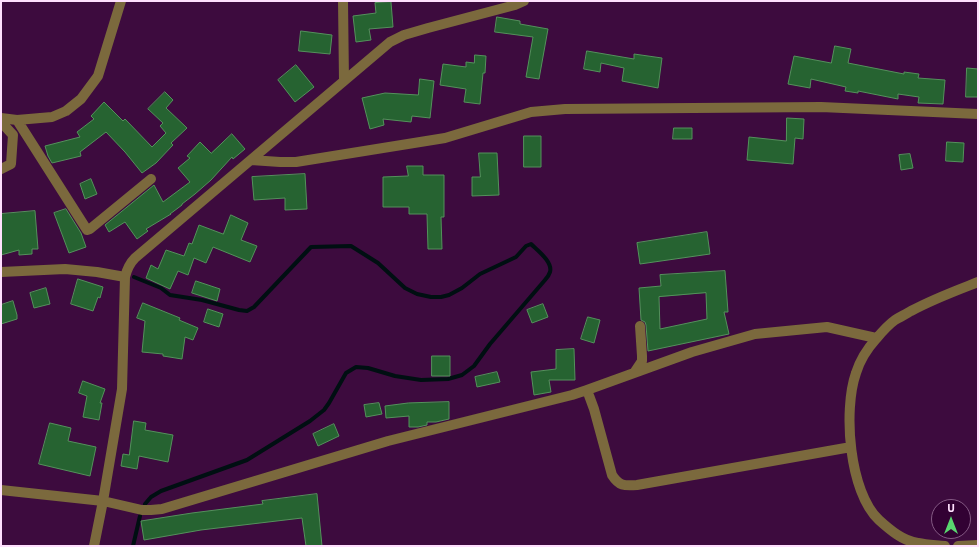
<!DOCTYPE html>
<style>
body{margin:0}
#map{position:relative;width:979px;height:547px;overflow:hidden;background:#3d0b3e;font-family:"IBM Plex Sans",sans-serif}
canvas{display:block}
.frame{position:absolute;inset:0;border:2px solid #ffe0fe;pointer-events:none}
.north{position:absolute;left:931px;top:499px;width:40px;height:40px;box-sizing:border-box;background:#320133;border:1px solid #845a84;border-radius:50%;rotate:0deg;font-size:11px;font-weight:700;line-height:16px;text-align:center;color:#ffe0fe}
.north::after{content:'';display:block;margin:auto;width:14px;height:18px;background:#59d56f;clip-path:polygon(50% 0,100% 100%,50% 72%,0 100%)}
</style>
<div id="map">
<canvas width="979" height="547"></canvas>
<div class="frame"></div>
<div class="north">U</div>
</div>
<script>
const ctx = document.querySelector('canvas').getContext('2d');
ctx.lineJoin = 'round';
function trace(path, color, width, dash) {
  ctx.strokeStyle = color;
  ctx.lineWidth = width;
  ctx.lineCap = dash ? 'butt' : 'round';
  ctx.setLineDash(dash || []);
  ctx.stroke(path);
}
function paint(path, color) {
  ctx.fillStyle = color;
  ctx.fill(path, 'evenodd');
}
const stream = new Path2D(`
 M 134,277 L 161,288 L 170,295 L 202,300 L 239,310 L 247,311 L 254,307 L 311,247 L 351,246 L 378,263 L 405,288 L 417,294 L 431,297 L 441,297 L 449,295 L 462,288 L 480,274 L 516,257 L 526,246 L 531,244 C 537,250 553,262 550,272 C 549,275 547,278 545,280 L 490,344 L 474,366 L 462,375 L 448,379 L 421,380 L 395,376 L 368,368 L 356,367 L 346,373 L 329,403 L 324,410 L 310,421 L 247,460 L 161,491 L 151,497 L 145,504
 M 133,546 L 140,516`);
const building = new Path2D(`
 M 391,2 L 393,27 L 369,29 L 371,40 L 356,42 L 353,16 L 376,13 L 375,3 Z
 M 497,17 L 520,21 L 520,24 L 548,29 L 539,79 L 526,77 L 533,37 L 495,32 Z
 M 301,31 L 332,35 L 330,54 L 299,51 Z
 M 835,46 L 851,49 L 848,63 L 904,74 L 904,72 L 919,74 L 918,78 L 945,80 L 943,104 L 918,103 L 919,97 L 898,94 L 898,99 L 858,91 L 858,93 L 845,91 L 846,87 L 811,79 L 810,88 L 788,84 L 794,56 L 831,63 Z
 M 587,51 L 634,59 L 634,54 L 662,58 L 658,88 L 622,81 L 624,68 L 601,63 L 600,72 L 584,69 Z
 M 475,55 L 486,56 L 485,73 L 483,73 L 480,104 L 464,102 L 466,89 L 440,85 L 443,64 L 466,67 L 466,62 L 474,63 Z
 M 296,65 L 314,87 L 295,102 L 278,80 Z
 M 967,68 L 978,69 L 978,97 L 966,97 Z
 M 420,79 L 434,81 L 430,118 L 412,116 L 411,122 L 383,119 L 384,125 L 370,129 L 362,98 L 385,93 L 418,95 Z
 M 165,92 L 173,100 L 166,108 L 187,128 L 171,143 L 173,145 L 156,163 L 142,173 L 125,152 L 106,132 L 80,152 L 81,156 L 52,163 L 48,156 L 45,146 L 80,137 L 77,132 L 94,119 L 91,116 L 104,102 L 123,121 L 125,119 L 152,147 L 166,133 L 160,126 L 163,123 L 148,109 Z
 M 787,118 L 804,119 L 803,139 L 795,138 L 793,164 L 747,160 L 749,137 L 786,141 Z
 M 674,128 L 692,128 L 692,139 L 673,139 Z
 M 232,134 L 245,149 L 233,159 L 232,157 L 211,180 L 195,194 L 182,204 L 182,205 L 170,214 L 171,214 L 146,229 L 148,231 L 137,239 L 125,222 L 109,232 L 105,225 L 154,185 L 163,202 L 190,182 L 178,168 L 190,158 L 187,156 L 200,142 L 211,153 Z
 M 524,136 L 541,136 L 541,167 L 524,167 Z
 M 947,142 L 964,143 L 963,162 L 946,161 Z
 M 479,153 L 497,153 L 499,195 L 472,196 L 472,177 L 480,177 Z
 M 910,154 L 913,168 L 901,170 L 899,155 Z
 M 407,166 L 423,166 L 423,175 L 444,175 L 444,217 L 441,217 L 442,249 L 428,249 L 427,214 L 409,214 L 409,207 L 383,207 L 383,177 L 408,176 Z
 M 305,174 L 307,209 L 285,210 L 285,198 L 254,200 L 252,177 Z
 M 91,179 L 97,194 L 85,199 L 80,184 Z
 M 66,209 L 81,233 L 86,247 L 69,253 L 54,213 Z
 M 35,211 L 38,249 L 32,249 L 32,254 L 19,255 L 19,250 L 1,255 L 1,214 Z
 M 231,215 L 248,223 L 241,240 L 257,246 L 250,262 L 213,247 L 206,263 L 194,258 L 188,275 L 178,271 L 170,289 L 146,278 L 151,265 L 158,269 L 166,250 L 184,256 L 189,243 L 192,244 L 199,225 L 223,234 Z
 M 707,232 L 710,254 L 640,264 L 637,243 Z
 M 725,271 L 728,312 L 724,312 L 729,334 L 648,351 L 646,325 L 645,322 L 641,320 L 639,288 L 661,286 L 660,275 ZM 706,293 L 707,319 L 660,329 L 659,297 Z
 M 78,279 L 103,287 L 100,298 L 98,297 L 93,311 L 71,304 Z
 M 196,281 L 220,289 L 217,301 L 192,293 Z
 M 46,288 L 50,304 L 34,308 L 30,293 Z
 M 13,301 L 17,315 L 17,319 L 1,324 L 1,305 Z
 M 143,303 L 180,318 L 179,320 L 198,328 L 193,340 L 185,337 L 182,359 L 163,356 L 163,354 L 142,352 L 145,321 L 137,318 Z
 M 543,304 L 548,317 L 532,323 L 527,310 Z
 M 208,309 L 223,314 L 219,327 L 204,322 Z
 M 588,317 L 600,320 L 594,343 L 581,339 Z
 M 574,349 L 575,380 L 549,380 L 551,392 L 534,395 L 531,372 L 556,369 L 556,350 Z
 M 432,356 L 450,356 L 450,376 L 432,376 Z
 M 497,372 L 500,382 L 477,387 L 475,377 Z
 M 83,381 L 105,389 L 100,403 L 102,403 L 99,420 L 83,417 L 87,396 L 79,393 Z
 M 449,402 L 449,419 L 436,422 L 427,422 L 427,425 L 418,427 L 409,427 L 409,416 L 386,418 L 385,406 L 408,403 Z
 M 379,403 L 382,414 L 366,417 L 364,405 Z
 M 134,421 L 146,423 L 145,430 L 173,435 L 168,462 L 139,456 L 137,469 L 121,466 L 123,454 L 129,455 Z
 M 50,423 L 71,428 L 68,441 L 96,447 L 90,476 L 39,464 Z
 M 334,424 L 339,436 L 318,446 L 313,434 Z
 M 317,494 L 322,546 L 306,546 L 302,518 L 201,530 L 144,540 L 141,521 L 192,513 L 263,504 L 262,501 Z`);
const street = new Path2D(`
 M 344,81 L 390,42 L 404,35 L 428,28 L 515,5 L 524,1
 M 1,118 L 17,120 L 52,117 L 66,111 L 81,99 L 98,76 L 121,1
 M 17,120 L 87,230 L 90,229 L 151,179
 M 1,122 L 13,135 L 11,164 L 1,169
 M 251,160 L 280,162 L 296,162 L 445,138 L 531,112 L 565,109 L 821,107 L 978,114
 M 1,272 L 65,269 L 97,272 L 125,277
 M 634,373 L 692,352 L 755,334 L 827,327 L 876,338
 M 587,390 L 634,373 L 642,361 L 642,356 L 640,326
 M 1,490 L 103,501 L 142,510 L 151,510 L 162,509 L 388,441 L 572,395 L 587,390 L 594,409 L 612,475 C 619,486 624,486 637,485 L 851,447
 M 94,546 L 103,501 L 122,389 L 125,277 C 127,269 129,264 135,258 L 344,81 L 343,1
 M 945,546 C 936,545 927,545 918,543 C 903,541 890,530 879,520 C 849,492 843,410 856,373 C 860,360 867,349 876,339 C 881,333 888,325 895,320 C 900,317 906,314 911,311 C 933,299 955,291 978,282
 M 958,546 L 978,545`);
trace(stream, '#000f12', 4);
paint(building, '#266331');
trace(building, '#54915c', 1);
trace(street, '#7b693d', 10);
</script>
